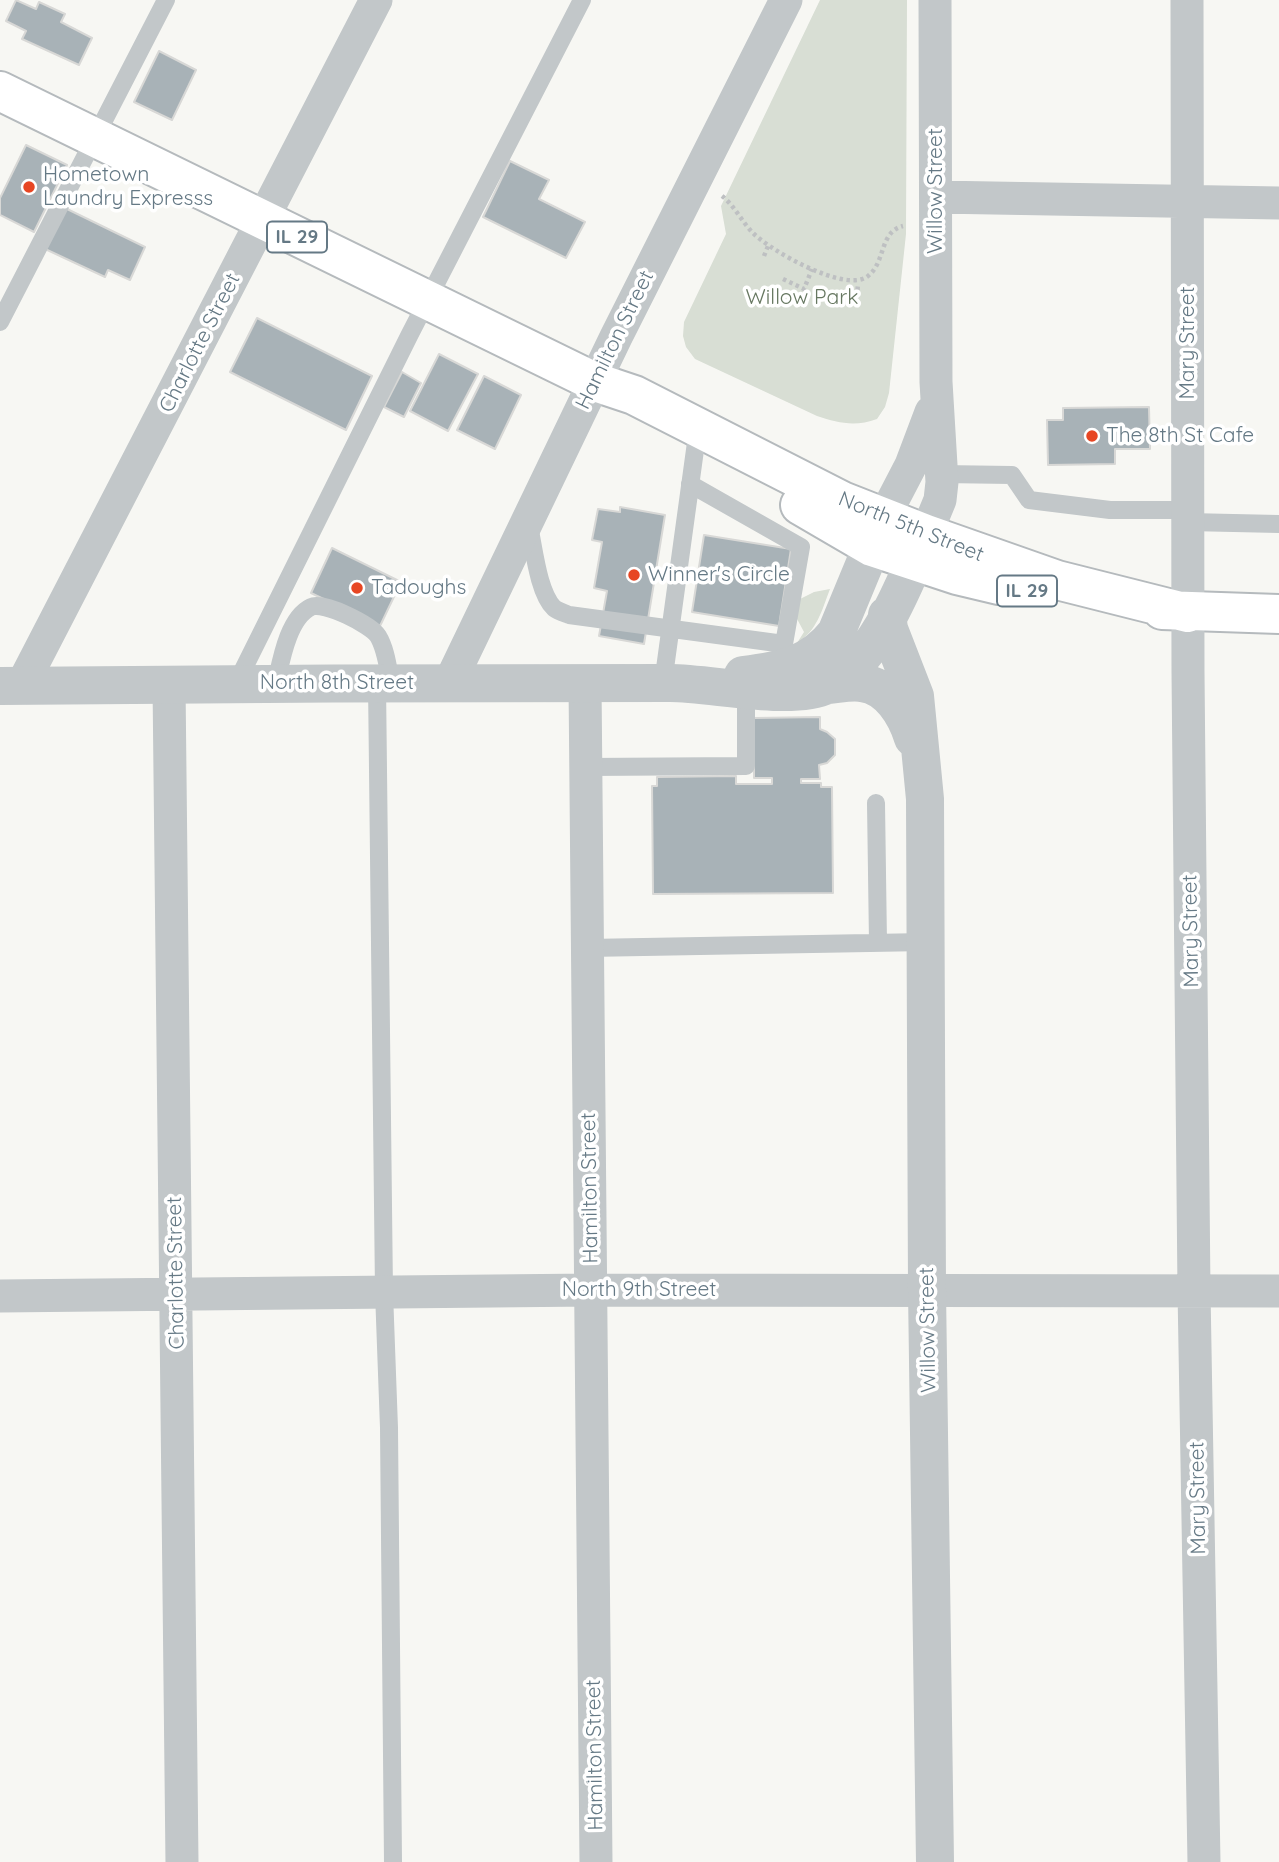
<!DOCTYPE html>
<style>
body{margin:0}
canvas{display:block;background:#f7f7f3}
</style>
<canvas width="1279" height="1862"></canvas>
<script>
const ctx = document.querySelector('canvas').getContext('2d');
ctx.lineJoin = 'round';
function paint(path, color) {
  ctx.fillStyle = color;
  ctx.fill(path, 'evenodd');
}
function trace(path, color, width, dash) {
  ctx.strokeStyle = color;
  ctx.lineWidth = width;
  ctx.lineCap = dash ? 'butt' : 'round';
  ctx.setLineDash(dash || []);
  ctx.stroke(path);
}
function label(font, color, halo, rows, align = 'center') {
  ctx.font = font + ' Quicksand,sans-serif';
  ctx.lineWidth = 7;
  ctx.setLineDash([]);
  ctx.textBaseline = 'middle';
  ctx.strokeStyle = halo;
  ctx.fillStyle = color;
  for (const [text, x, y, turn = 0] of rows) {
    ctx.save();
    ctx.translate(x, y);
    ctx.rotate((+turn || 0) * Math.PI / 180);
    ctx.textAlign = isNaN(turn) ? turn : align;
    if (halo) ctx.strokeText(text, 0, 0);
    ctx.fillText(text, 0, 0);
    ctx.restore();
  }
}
const green = new Path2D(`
 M 820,0 L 907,0 L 906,234 L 889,393 L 885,407 L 877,419 C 855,427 838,423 817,416 L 695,359 L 686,347 L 683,336 L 684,322 L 726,234 L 721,206 Z
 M 830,589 C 822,610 817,631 797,643 L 804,632 L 796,617 L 800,599 L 814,592 Z`);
const building = new Path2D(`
 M 16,0 L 36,9 L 39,2 L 65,14 L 61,22 L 92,38 L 79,65 L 22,39 L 26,31 L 6,21 Z
 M 159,51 L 196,70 L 172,120 L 134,102 Z
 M 26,145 L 67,165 L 34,232 L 0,215 L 0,198 Z
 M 510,161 L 549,180 L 539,199 L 585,222 L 566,258 L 483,217 Z
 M 63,207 L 145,247 L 130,280 L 108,270 L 105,277 L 43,248 Z
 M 257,318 L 372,376 L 346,430 L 230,372 Z
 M 439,354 L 478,374 L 448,431 L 410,411 Z
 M 402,372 L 421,383 L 404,417 L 384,407 Z
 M 484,376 L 521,395 L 495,449 L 457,430 Z
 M 1149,407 L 1150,449 L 1115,449 L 1115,464 L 1048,465 L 1047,420 L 1063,420 L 1063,408 Z
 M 620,507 L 665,515 L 644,644 L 599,636 L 607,591 L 594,588 L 602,542 L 592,540 L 598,509 L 620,512 Z
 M 704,535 L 791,549 L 779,626 L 692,612 Z
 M 332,548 L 401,582 L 380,626 L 311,593 Z
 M 820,717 L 820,729 L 827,732 L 835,739 L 835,755 L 827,763 L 819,765 L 820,779 L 801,779 L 801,783 L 821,783 L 821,787 L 832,787 L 833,893 L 653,894 L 652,786 L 657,786 L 657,777 L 736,776 L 736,784 L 772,784 L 772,778 L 754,778 L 754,718 Z`);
const path = new Path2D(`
 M 722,196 C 734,205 742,222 753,233 C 771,251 846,294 868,276 C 886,262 879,232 903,226
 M 764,256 L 768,246
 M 783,279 L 804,289 L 812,269
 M 857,297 L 858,283`);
const service = new Path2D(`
 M 0,322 L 166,0
 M 941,474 L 1012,475 L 1029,500 L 1110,510 L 1188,510
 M 1188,522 L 1279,524
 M 529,526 C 534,548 538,592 554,608 C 558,611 564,613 569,615 L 784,644 L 801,547 L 690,484
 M 276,683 C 281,661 288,618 311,607 C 324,601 371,625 378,636 C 386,649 388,668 391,683
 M 377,683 L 384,1292 L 389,1428 L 393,1862
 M 663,683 L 698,428
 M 236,684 L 410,334 L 582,0
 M 585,767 L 746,766 L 746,685
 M 876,803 L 878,943
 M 587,948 L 926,942`);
const minor = new Path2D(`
 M 1187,0 L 1188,672 L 1194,1291 L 1204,1862
 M 936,197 L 1279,203
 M 884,517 L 911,465 L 931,412
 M 926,534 L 940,500 L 942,482 L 936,382 L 935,0
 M 450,682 L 616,337 L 786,0
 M 585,683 L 596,1862
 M 169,684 L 182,1862
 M 22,685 L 376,0
 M 0,1296 L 591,1290 L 1279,1291`);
const tertiary = new Path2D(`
 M 887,615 L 889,629 L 915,696 L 925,799 L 927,1290 L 935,1862
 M 743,675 C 782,670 811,665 836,633 L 884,517
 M 828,685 C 839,684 852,681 862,683 C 889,686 906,715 913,738
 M 0,686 C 223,684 447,682 670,683 C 712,683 791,702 827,685 C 875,664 906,581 926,534`);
const primary = new Path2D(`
 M 0,91 L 595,382 L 634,395 L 842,501 L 926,534 L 1057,580 L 1188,613
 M 800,505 L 872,547 L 957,575 L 999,585
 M 1162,610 L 1279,614`);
const markers = [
 [29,187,7,"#e74623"],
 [1092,436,7,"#e74623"],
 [634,575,7,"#e74623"],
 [357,588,7,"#e74623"]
];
const shields = [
 [297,237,60],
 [1027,591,60]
];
const shieldNames = [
 ["IL 29",297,237],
 ["IL 29",1027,591]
];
const poiNames = [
 ["Hometown",43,175],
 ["Laundry Expresss",43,199],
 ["The 8th St Cafe",1106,436],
 ["Winner's Circle",648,575],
 ["Tadoughs",371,588]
];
const streetNames = [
 ["Willow Street",936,191,-90],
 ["Hamilton Street",615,340,-64],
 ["Charlotte Street",200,343,-63],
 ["Mary Street",1188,343,-90],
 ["North 5th Street",911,527,22],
 ["North 8th Street",337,683],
 ["Mary Street",1191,931,-91],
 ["Hamilton Street",590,1188,-91],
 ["Charlotte Street",176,1273,-91],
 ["North 9th Street",639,1290],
 ["Willow Street",928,1330,-91],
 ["Mary Street",1198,1498,-91],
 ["Hamilton Street",595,1755,-91]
];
const parkNames = [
 ["Willow Park",802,298]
];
paint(green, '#d8ded4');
paint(building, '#a8b2b7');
trace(building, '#d8d8d6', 2);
trace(primary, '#b5babd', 42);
trace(path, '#bec0c2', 4.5, [3.5, 3.5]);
trace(service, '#c2c7c9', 18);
trace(minor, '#c2c7c9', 33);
trace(tertiary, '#c2c7c9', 38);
trace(primary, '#fff', 38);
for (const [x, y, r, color] of markers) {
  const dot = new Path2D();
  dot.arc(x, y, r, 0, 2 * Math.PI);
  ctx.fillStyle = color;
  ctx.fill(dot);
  trace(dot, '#fff', 2.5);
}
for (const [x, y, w] of shields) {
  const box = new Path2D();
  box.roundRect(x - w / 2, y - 15.5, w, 31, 5);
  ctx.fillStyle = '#fff';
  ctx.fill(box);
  trace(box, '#657985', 2);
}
label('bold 19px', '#657985', null, shieldNames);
label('21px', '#657985', '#fff', poiNames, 'left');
label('21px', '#657985', '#fff', streetNames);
label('21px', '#667760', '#fff', parkNames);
</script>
